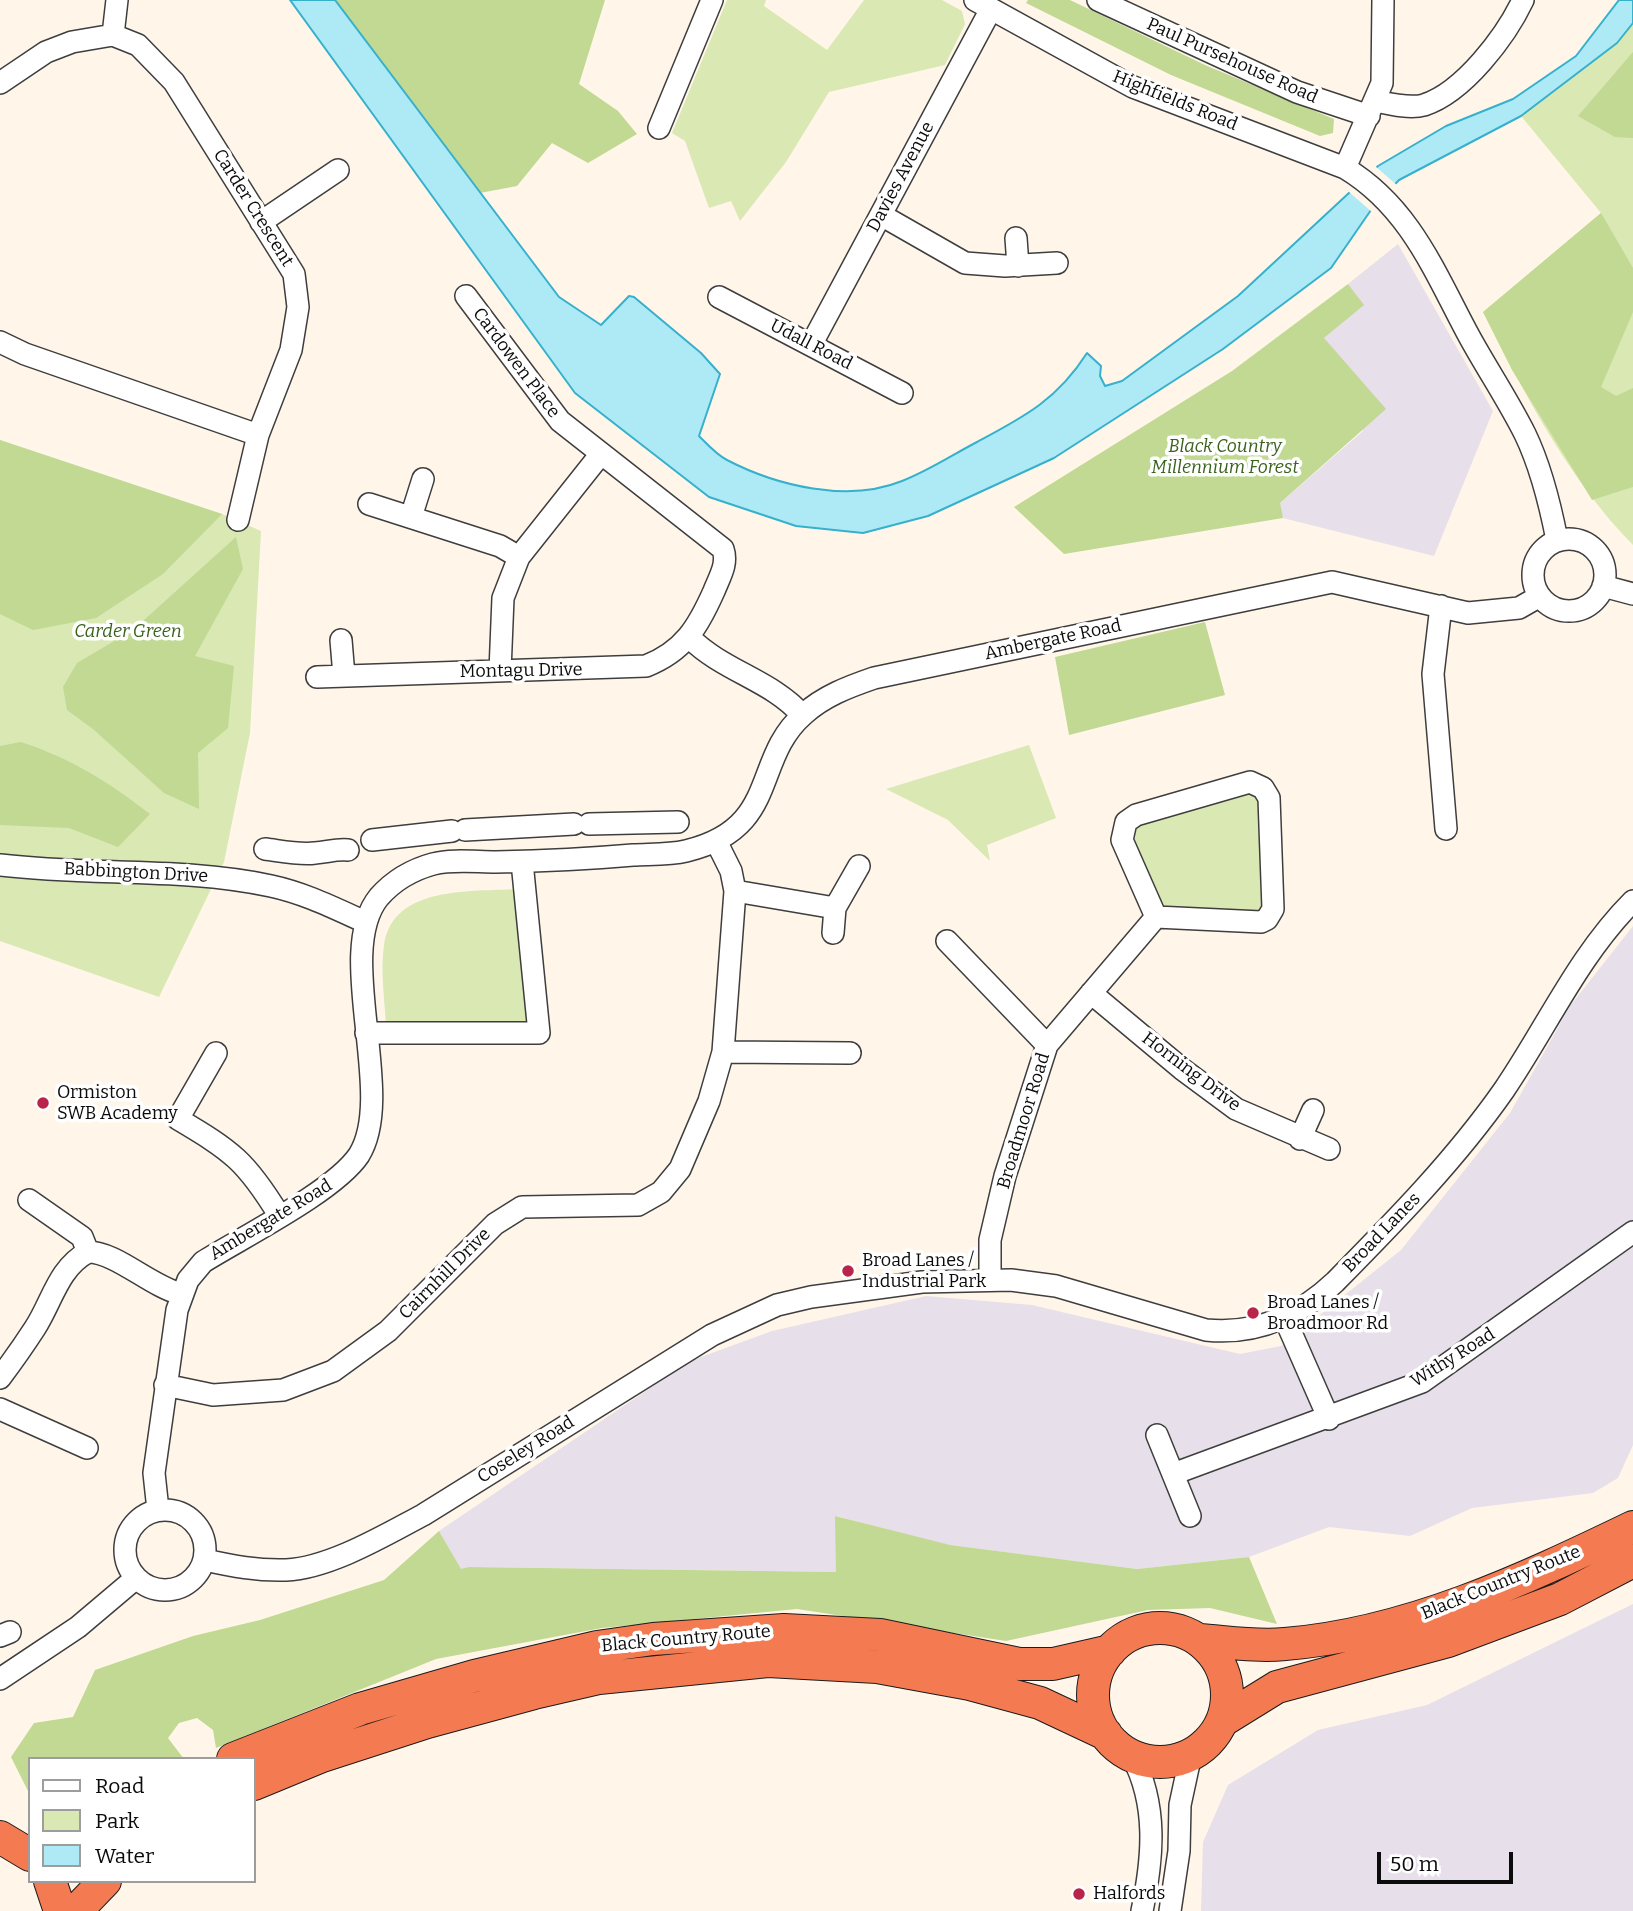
<!DOCTYPE html>
<style>
body{margin:0}
#map{position:relative;width:1633px;height:1911px;overflow:hidden;background:#fff6e9;font-family:Bitter,serif}
canvas{display:block}
.legend{position:absolute;left:28px;top:1757px;width:228px;height:126px;box-sizing:border-box;background:#fff;border:2px solid #9d9d9d;margin:0;padding:9px 12px;list-style:none;font-size:21px;color:#0b0b0b}
.legend li{display:flex;align-items:center;gap:14px;height:35px}
.legend b{width:35px;border:2px solid #9d9d9d}
.scale{position:absolute;left:1377px;top:1852px;width:136px;height:32px;box-sizing:border-box;border:4px solid #0b0b0b;border-top:0;padding-left:9px;font-size:21px;line-height:24px;white-space:nowrap;color:#0b0b0b;-webkit-text-stroke:5px #fff;paint-order:stroke}
</style>
<div id="map">
<canvas width="1633" height="1911"></canvas>
<ul class="legend">
<li><b style="height:9px;background:#fff"></b>Road</li>
<li><b style="height:19px;background:#dae8b4"></b>Park</li>
<li><b style="height:19px;background:#aeeaf6"></b>Water</li>
</ul>
<div class="scale">50 m</div>
</div>
<script>
const ctx = document.querySelector('canvas').getContext('2d');
ctx.lineJoin = 'round';
function paint(path, color) {
  ctx.fillStyle = color;
  ctx.fill(path, 'evenodd');
}
function trace(path, color, width, dash) {
  ctx.strokeStyle = color;
  ctx.lineWidth = width;
  ctx.lineCap = dash ? 'butt' : 'round';
  ctx.setLineDash(dash || []);
  ctx.stroke(path);
}
function label(font, color, halo, rows, align = 'center') {
  ctx.font = font + ' Bitter,serif';
  ctx.lineWidth = 7;
  ctx.setLineDash([]);
  ctx.textBaseline = 'middle';
  ctx.strokeStyle = halo;
  ctx.fillStyle = color;
  for (const [text, x, y, turn = 0] of rows) {
    ctx.save();
    ctx.translate(x, y);
    ctx.rotate((+turn || 0) * Math.PI / 180);
    ctx.textAlign = isNaN(turn) ? turn : align;
    if (halo) ctx.strokeText(text, 0, 0);
    ctx.fillText(text, 0, 0);
    ctx.restore();
  }
}
const industrial = new Path2D(`
 M 1398,244 L 1493,411 L 1434,556 L 1283,518 L 1279,504 L 1363,431 L 1324,338 L 1363,305 L 1348,284 Z
 M 1633,926 L 1633,1445 L 1618,1478 L 1593,1493 L 1472,1508 L 1410,1536 L 1329,1527 L 1249,1557 L 1137,1569 L 941,1544 L 836,1516 L 837,1572 L 469,1567 L 461,1570 L 439,1531 L 690,1361 L 772,1331 L 926,1296 L 1032,1305 L 1240,1354 L 1281,1346 L 1401,1250 L 1510,1113 L 1570,1006 Z
 M 1633,1604 L 1633,1911 L 1201,1911 L 1203,1842 L 1228,1785 L 1318,1730 L 1427,1705 Z`);
const green = new Path2D(`
 M 727,0 L 766,0 L 764,6 L 827,50 L 864,0 L 942,0 L 962,11 L 965,24 L 945,65 L 829,92 L 786,162 L 740,221 L 731,201 L 709,208 L 685,141 L 672,133 Z
 M 1633,23 L 1633,545 C 1569,480 1524,393 1483,312 L 1601,213 L 1521,116 L 1617,43 Z
 M 0,440 L 222,514 L 261,531 L 250,733 L 224,862 L 159,997 L 0,941 Z
 M 1029,745 L 1056,818 L 987,845 L 990,861 L 948,820 L 886,789 Z
 M 1253,792 L 1259,801 L 1263,911 L 1251,916 L 1169,910 L 1160,903 L 1128,839 L 1132,826 Z
 M 517,889 L 527,1023 L 386,1027 C 385,1001 380,971 384,945 C 393,885 472,892 517,889 Z`);
const forest = new Path2D(`
 M 335,0 L 605,0 L 579,84 L 618,111 L 637,134 L 588,163 L 552,143 L 517,186 L 480,193 Z
 M 1028,0 L 1070,0 L 1205,65 L 1334,119 L 1333,133 L 1320,136 L 1171,75 L 1026,3 Z
 M 1633,52 L 1633,138 L 1615,137 L 1578,116 Z
 M 1601,213 L 1633,268 L 1633,312 L 1601,387 L 1616,396 L 1633,388 L 1633,487 L 1592,500 L 1512,370 L 1483,312 Z
 M 1348,284 L 1364,305 L 1324,338 L 1386,409 L 1280,503 L 1283,518 L 1064,554 L 1014,507 L 1232,371 Z
 M 0,440 L 222,514 L 163,574 L 96,618 L 33,630 L 0,614 Z
 M 236,537 L 243,569 L 195,656 L 234,666 L 228,728 L 198,753 L 199,809 L 164,793 L 93,729 L 67,710 L 63,687 L 77,663 L 133,630 Z
 M 1205,622 L 1225,695 L 1069,735 L 1055,657 Z
 M 21,742 C 72,759 107,781 150,814 L 118,847 L 69,828 L 0,825 L 0,746 Z
 M 835,1516 L 950,1545 L 1137,1569 L 1249,1557 L 1277,1624 L 1210,1608 L 1148,1610 L 1006,1641 L 797,1609 L 602,1628 L 436,1659 L 216,1748 L 213,1730 L 197,1718 L 179,1723 L 168,1738 L 184,1759 L 30,1759 L 30,1795 L 11,1757 L 34,1723 L 73,1717 L 95,1670 L 193,1636 L 260,1620 L 384,1580 L 439,1531 L 461,1569 L 469,1567 L 836,1572 Z`);
const water = new Path2D(`
 M 290,0 L 335,0 L 559,297 L 601,325 L 629,296 L 634,297 L 701,353 L 720,374 L 699,436 C 707,444 717,455 727,460 C 777,486 848,503 902,481 C 928,471 952,455 977,442 C 1024,417 1057,400 1087,353 L 1101,366 L 1100,376 L 1105,386 L 1122,381 L 1238,296 L 1378,166 L 1446,126 L 1513,99 L 1576,56 L 1619,0 L 1633,0 L 1633,23 L 1617,43 L 1521,116 L 1399,180 L 1371,210 L 1331,268 L 1223,349 L 1054,458 L 928,516 L 863,533 L 796,526 L 709,497 L 575,393 Z`);
const pier = new Path2D(`
 M 1375,166 L 1398,186 L 1373,213 L 1348,191 Z`);
const minor = new Path2D(`
 M 975,0 L 1133,87 L 1345,168 C 1410,207 1435,273 1469,336 C 1487,369 1508,400 1525,434 C 1541,467 1550,504 1557,540
 M 1098,0 L 1297,92 L 1369,116
 M 113,35 L 117,0
 M 0,83 L 46,52 L 72,42 L 113,35 L 138,45 L 174,82 L 294,274 L 298,307 L 291,350 L 258,435 L 25,354 L 0,342
 M 1376,101 C 1390,104 1410,109 1424,105 C 1464,92 1506,36 1523,0
 M 659,128 L 712,0
 M 1345,168 L 1382,83 L 1383,0
 M 881,215 L 965,263 L 1005,266 L 1057,263
 M 261,222 L 338,170
 M 1016,238 L 1018,266
 M 719,297 L 902,393
 M 811,345 L 991,9
 M 369,504 L 500,546 L 519,557 L 503,598 L 500,671
 M 411,517 L 423,479
 M 238,520 L 258,435
 M1533 575a36 36 0 1 1 72 0a36 36 0 1 1-72 0Z
 M 519,557 L 600,455
 M 1603,586 L 1633,594
 M 1441,606 L 1433,674 L 1446,829
 M 690,638 C 723,671 773,681 802,715
 M 341,640 L 344,676
 M 317,677 L 646,666 C 684,651 698,627 714,591 C 720,576 728,564 723,549 L 560,421 L 466,296
 M 589,824 L 678,822
 M 465,830 L 574,824
 M 372,840 L 452,831
 M 265,849 C 281,851 299,855 315,853 C 328,852 335,849 348,850
 M 0,865 C 90,876 182,867 271,886 C 304,893 334,908 365,922
 M 735,891 L 835,908
 M 833,933 L 835,908 L 859,866
 M 947,941 L 1047,1045
 M 1091,993 L 1182,1069 L 1236,1109 L 1329,1149
 M 366,1033 L 539,1033 L 522,862
 M 723,1052 L 850,1053
 M 216,1053 L 178,1119 C 232,1151 246,1161 279,1215
 M 1300,1139 L 1313,1110
 M 29,1200 L 82,1237 L 88,1252
 M 990,1279 L 990,1240 L 1005,1176 L 1047,1045 L 1156,917 L 1261,922 L 1267,919 L 1273,909 L 1269,798 L 1263,788 L 1250,782 L 1136,815 L 1126,822 L 1122,840 L 1156,917
 M 1285,1319 L 1329,1419
 M 0,1378 C 12,1362 24,1345 35,1328 C 52,1302 58,1268 88,1252 C 116,1252 150,1286 181,1294
 M 165,1385 L 213,1395 L 283,1390 L 333,1371 L 388,1331 L 495,1224 L 522,1207 L 638,1205 L 661,1192 L 680,1169 L 709,1101 L 723,1052 L 735,891 L 731,871 L 716,841
 M 0,1409 L 87,1448
 M 1157,1435 L 1190,1516
 M 1173,1474 L 1422,1382 L 1633,1232
 M125 1550a40 40 0 1 1 80 0a40 40 0 1 1-80 0Z
 M 158,1510 L 154,1473 L 177,1310 L 188,1280 L 203,1262 C 243,1237 335,1191 359,1155 C 397,1094 333,953 379,897 C 394,880 411,870 433,864 C 452,859 476,862 496,862 C 542,861 587,859 633,855 C 650,854 669,855 686,851 C 781,828 751,760 804,714 C 824,696 848,687 874,678 L 1332,582 L 1468,613 L 1519,608 L 1540,596
 M 205,1560 C 232,1566 258,1571 286,1570 C 330,1568 385,1535 423,1515 L 712,1335 L 777,1305 L 811,1297 L 922,1282 L 1011,1280 L 1056,1286 L 1206,1330 C 1256,1335 1299,1316 1335,1282 C 1395,1221 1455,1160 1504,1090 C 1547,1027 1578,956 1633,901
 M 0,1636 L 10,1632
 M 0,1679 L 78,1627 L 136,1578
 M 1132,1756 C 1158,1805 1153,1858 1142,1911
 M 1170,1911 L 1179,1851 L 1180,1805 L 1191,1754`);
const highway = new Path2D(`
 M1093 1695a67 67 0 1 1 134 0a67 67 0 1 1-134 0Z
 M 1199,1640 C 1227,1642 1257,1647 1285,1644 C 1408,1634 1523,1580 1633,1527
 M 1222,1721 L 1277,1687 L 1448,1641 L 1560,1599 L 1633,1561
 M 233,1759 L 360,1709 L 474,1676 L 597,1647 L 653,1639 L 784,1630 L 880,1635 L 1019,1664 L 1053,1664 L 1110,1651
 M 254,1784 L 322,1756 L 427,1722 L 534,1693 L 599,1678 L 768,1661 L 877,1667 L 970,1684 L 1040,1703 L 1106,1734
 M 0,1837 L 30,1855
 M 50,1881 L 60,1911
 M 76,1911 L 105,1881`);
const markers = [
 [43,1103,7,"#ba244b"],
 [848,1271,7,"#ba244b"],
 [1253,1313,7,"#ba244b"],
 [1079,1894,7,"#ba244b"]
];
const streetNames = [
 ["Paul Pursehouse Road",1232,61,24],
 ["Highfields Road",1175,101,22],
 ["Davies Avenue",901,177,-62],
 ["Carder Crescent",253,208,58],
 ["Udall Road",811,345,27],
 ["Cardowen Place",516,363,53],
 ["Ambergate Road",1053,640,-12],
 ["Montagu Drive",521,671,-1],
 ["Babbington Drive",136,873,3],
 ["Horning Drive",1191,1072,37],
 ["Broadmoor Road",1024,1121,-73],
 ["Ambergate Road",271,1220,-31],
 ["Broad Lanes",1382,1233,-46],
 ["Cairnhill Drive",445,1274,-45],
 ["Withy Road",1453,1358,-32],
 ["Coseley Road",526,1450,-32],
 ["Black Country Route",1501,1583,-22],
 ["Black Country Route",686,1639,-5]
];
const parkNames = [
 ["Black Country",1225,447],
 ["Millennium Forest",1225,468],
 ["Carder Green",128,632]
];
const poiNames = [
 ["Ormiston",57,1093],
 ["SWB Academy",57,1114],
 ["Broad Lanes /",862,1261],
 ["Industrial Park",862,1282],
 ["Broad Lanes /",1267,1303],
 ["Broadmoor Rd",1267,1324],
 ["Halfords",1093,1894]
];
paint(industrial, '#e7dfea');
paint(green, '#dae8b4');
paint(forest, '#c1d993');
paint(water, '#aeeaf6');
trace(water, '#36b0cc', 2);
paint(pier, '#fff6e9');
trace(minor, '#3e3e3e', 24);
trace(highway, '#1c1c1c', 34);
trace(minor, '#fff', 21);
trace(highway, '#f47a52', 32);
for (const [x, y, r, color] of markers) {
  const dot = new Path2D();
  dot.arc(x, y, r, 0, 2 * Math.PI);
  ctx.fillStyle = color;
  ctx.fill(dot);
  trace(dot, '#fff', 2.5);
}
label('18px', '#0b0b0b', '#fff', streetNames);
label('italic 18px', '#39621c', '#fff', parkNames);
label('18px', '#0b0b0b', '#fff', poiNames, 'left');
</script>
